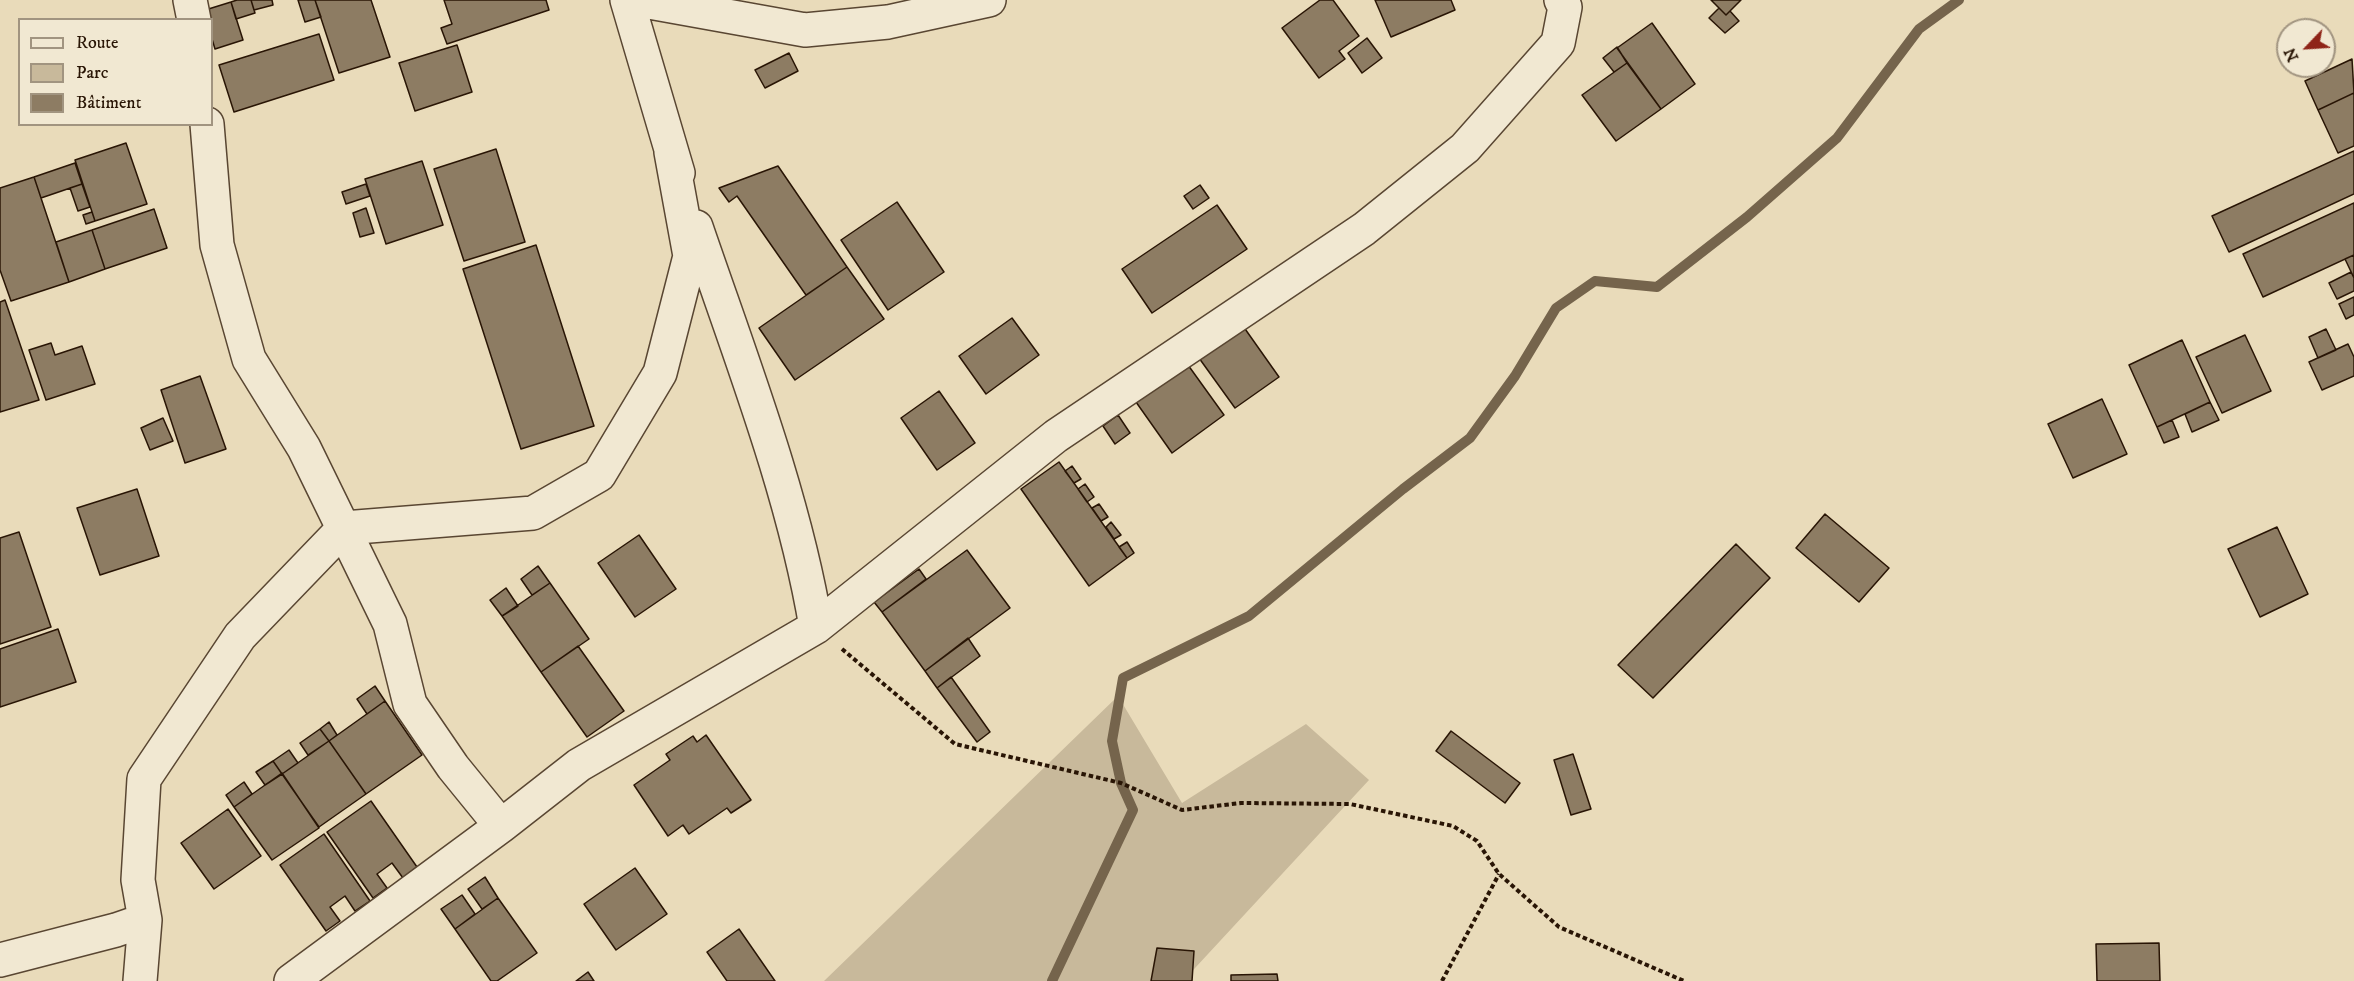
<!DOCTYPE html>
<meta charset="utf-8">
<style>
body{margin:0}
#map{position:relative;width:2354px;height:981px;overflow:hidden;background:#e9dbba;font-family:"IM FELL DW Pica",serif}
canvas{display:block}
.legend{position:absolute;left:18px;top:18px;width:195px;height:108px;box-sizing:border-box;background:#f1e8d2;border:2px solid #a19480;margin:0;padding:8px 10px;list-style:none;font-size:18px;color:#291505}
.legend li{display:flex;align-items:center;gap:12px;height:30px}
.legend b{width:30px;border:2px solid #a19480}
.north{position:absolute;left:2276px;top:18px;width:60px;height:60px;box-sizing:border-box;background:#f1e8d2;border:2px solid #a19480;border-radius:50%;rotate:245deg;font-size:16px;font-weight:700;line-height:24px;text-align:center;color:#291505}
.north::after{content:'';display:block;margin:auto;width:21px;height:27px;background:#8f2418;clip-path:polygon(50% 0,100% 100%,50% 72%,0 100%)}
</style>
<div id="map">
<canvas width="2354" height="981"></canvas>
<ul class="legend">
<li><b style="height:8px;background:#f1e8d2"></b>Route</li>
<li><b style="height:16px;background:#c8b99b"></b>Parc</li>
<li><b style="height:16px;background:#8d7c63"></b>Bâtiment</li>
</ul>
<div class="north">N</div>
</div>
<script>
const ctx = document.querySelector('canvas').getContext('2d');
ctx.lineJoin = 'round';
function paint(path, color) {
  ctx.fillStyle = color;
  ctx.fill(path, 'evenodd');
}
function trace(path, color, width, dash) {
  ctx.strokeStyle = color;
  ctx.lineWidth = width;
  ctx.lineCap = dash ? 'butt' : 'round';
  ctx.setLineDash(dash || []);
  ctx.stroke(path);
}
const green = new Path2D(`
 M 1118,696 L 1182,803 L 1306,724 L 1369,780 L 1183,981 L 824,981 Z`);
const stream = new Path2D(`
 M 1052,981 L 1133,810 L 1121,783 L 1112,741 L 1123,678 L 1249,616 L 1403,489 L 1470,438 L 1515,376 L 1556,308 L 1595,281 L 1657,287 L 1747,217 L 1837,138 L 1919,29 L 1959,0`);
const building = new Path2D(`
 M 237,0 L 251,0 L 255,13 L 236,19 L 231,2 Z
 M 251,0 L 272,0 L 273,5 L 254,10 Z
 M 298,0 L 315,0 L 321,17 L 305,22 Z
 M 315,0 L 371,0 L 390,57 L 339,73 Z
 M 444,0 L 546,0 L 549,10 L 447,44 L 441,28 L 452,24 Z
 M 1320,0 L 1333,0 L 1359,36 L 1339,51 L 1345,59 L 1319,78 L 1282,28 Z
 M 1375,0 L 1451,0 L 1455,10 L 1391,37 Z
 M 1711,0 L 1741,0 L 1726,15 Z
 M 231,2 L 243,40 L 215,49 L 212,39 L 212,20 L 205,20 L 202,11 Z
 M 1719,8 L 1726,15 L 1730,11 L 1739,21 L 1725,33 L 1709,18 Z
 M 1652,23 L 1695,84 L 1661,109 L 1617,48 Z
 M 319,34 L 334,80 L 234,112 L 219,65 Z
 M 1367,38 L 1382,58 L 1362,73 L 1348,53 Z
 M 457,45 L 472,92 L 415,111 L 399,63 Z
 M 1617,47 L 1627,63 L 1614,72 L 1603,58 Z
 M 789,53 L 798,71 L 765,88 L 755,70 Z
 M 2352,59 L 2354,93 L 2318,110 L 2305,81 Z
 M 1627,63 L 1661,109 L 1616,141 L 1582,95 Z
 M 2354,93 L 2354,146 L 2338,153 L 2318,110 Z
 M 126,143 L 147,204 L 95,221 L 75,160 Z
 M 496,149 L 525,242 L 464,261 L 434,169 Z
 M 2354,151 L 2354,194 L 2229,252 L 2212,216 Z
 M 422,161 L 443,225 L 386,244 L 365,179 Z
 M 75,163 L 82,184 L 41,198 L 34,177 Z
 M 778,166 L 847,267 L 806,295 L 737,196 L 729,202 L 719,188 Z
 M 34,177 L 69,282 L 11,301 L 0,270 L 0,188 Z
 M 82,184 L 90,207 L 78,211 L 70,188 Z
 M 366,184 L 370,196 L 346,204 L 342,192 Z
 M 1200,185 L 1209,198 L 1193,209 L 1184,196 Z
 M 897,202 L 944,272 L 888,310 L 841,240 Z
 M 2354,203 L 2354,255 L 2263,297 L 2243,254 Z
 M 1217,205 L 1247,249 L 1152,313 L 1122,269 Z
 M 366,208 L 374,233 L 360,237 L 353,213 Z
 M 154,209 L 167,248 L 105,269 L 92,230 Z
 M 92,212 L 95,221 L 86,224 L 83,215 Z
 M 92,230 L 105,269 L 69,282 L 56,242 Z
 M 536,245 L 594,426 L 521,449 L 463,269 Z
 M 2354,255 L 2354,278 L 2345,259 Z
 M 847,267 L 884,319 L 795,380 L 759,328 Z
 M 2351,272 L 2354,278 L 2354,291 L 2337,299 L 2329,283 Z
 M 2354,297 L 2354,315 L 2346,319 L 2339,304 Z
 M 5,300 L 39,400 L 0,412 L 0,302 Z
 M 1012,318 L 1039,355 L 986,394 L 959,356 Z
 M 1243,326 L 1279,377 L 1235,408 L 1199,358 Z
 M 2326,329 L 2336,350 L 2318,358 L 2309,337 Z
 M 2245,335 L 2271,391 L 2222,413 L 2196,357 Z
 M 2182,340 L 2210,402 L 2157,427 L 2129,365 Z
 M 51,343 L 55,355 L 82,346 L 95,384 L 46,400 L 29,350 Z
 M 2348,344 L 2354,357 L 2354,376 L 2322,390 L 2309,362 Z
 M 1188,365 L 1224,415 L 1172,453 L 1136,402 Z
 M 200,376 L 226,449 L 185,463 L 161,390 Z
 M 939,391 L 975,443 L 937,470 L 901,418 Z
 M 2102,399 L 2127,454 L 2073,478 L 2048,424 Z
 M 2210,402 L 2219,420 L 2192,432 L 2185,414 Z
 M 1118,415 L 1130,433 L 1115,444 L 1103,426 Z
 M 163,418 L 173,441 L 150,450 L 141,428 Z
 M 2172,420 L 2179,437 L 2164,443 L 2157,427 Z
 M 1059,462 L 1127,558 L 1089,586 L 1021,489 Z
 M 1072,466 L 1081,479 L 1074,483 L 1065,471 Z
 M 1085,484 L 1094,497 L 1087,502 L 1078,489 Z
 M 137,489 L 159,556 L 100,575 L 77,508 Z
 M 1099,504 L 1108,517 L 1101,521 L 1092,508 Z
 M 1825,514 L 1889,568 L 1859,602 L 1796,548 Z
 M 1111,522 L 1121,535 L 1114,539 L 1106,527 Z
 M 2277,527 L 2308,594 L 2260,617 L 2228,549 Z
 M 19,532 L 51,627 L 0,644 L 0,538 Z
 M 639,535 L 676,589 L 635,617 L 598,563 Z
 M 1127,542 L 1134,553 L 1127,558 L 1119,547 Z
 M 1736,544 L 1770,578 L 1653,698 L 1618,665 Z
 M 967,550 L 1010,608 L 925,671 L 882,612 Z
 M 538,566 L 550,583 L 532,595 L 521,579 Z
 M 919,569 L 926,579 L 882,612 L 874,602 Z
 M 550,583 L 589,639 L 541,672 L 502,616 Z
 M 506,588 L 518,606 L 502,616 L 490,600 Z
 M 58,629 L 76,682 L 0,707 L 0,649 Z
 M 968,638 L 980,656 L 937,688 L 925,671 Z
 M 578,646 L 624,711 L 587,737 L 541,672 Z
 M 951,677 L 990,732 L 977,742 L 937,688 Z
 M 375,686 L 385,701 L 367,714 L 357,699 Z
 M 385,701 L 422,755 L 366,794 L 329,741 Z
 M 329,722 L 337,735 L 329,741 L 320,729 Z
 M 320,729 L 329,741 L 308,755 L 300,743 Z
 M 1451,731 L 1520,783 L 1505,803 L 1436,751 Z
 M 706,735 L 751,800 L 731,813 L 727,808 L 689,834 L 683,825 L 668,836 L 634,785 L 670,760 L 666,754 L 693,736 L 697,742 Z
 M 329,741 L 366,794 L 319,827 L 282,774 Z
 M 289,750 L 298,763 L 282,774 L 273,761 Z
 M 1573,754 L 1591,809 L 1571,815 L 1554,760 Z
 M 273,761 L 282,774 L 265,785 L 256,772 Z
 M 282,773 L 319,828 L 272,860 L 234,807 Z
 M 244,782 L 252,794 L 234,807 L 226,795 Z
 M 371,801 L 417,867 L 403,878 L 392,863 L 377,874 L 387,888 L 373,898 L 327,832 Z
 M 228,809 L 261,856 L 214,889 L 181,843 Z
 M 324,834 L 370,901 L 355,911 L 345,896 L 330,907 L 340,921 L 326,931 L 280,865 Z
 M 635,868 L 667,914 L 616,950 L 584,904 Z
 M 485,877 L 498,898 L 482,909 L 468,889 Z
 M 462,895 L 475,914 L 455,929 L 441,909 Z
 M 498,898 L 537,953 L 497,981 L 491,981 L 455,929 Z
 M 739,929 L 775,981 L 727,981 L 707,952 Z
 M 2159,943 L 2160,981 L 2097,981 L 2096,944 Z
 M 1157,948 L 1194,951 L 1192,981 L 1151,981 Z
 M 588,972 L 594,981 L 576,981 Z
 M 1277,974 L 1278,981 L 1231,981 L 1231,975 Z`);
const path = new Path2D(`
 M 842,649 L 955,744 L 1121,783 L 1182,810 L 1241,803 L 1350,804 L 1453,826 L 1477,841 L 1499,874 L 1559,927 L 1684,981
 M 1442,981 L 1499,874`);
const minor = new Path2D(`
 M 190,0 L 194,20
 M 627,0 L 678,173
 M 638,0 L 805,30 L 888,22 L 989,0
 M 207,124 L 217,245 L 249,359 L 304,448 L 390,624 L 410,704 L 453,767 L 501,826
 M 696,227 C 740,356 794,494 816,627
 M 0,960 L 116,930 L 145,920
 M 140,981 L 145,920 L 138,880 L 144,779 L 240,636 L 344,528 L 533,513 L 599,475 L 660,373 L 690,256 L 671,152
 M 291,981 L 501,826 L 579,765 L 816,627 L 1056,436 L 1364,229 L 1465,148 L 1558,43 L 1565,7 L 1561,0`);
paint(green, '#c8b99b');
trace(stream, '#75644c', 10);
paint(building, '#8d7c63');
trace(building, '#291505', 1.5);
trace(minor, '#594632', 36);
trace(path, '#291505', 4, [4.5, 3]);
trace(minor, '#f1e8d2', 33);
</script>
